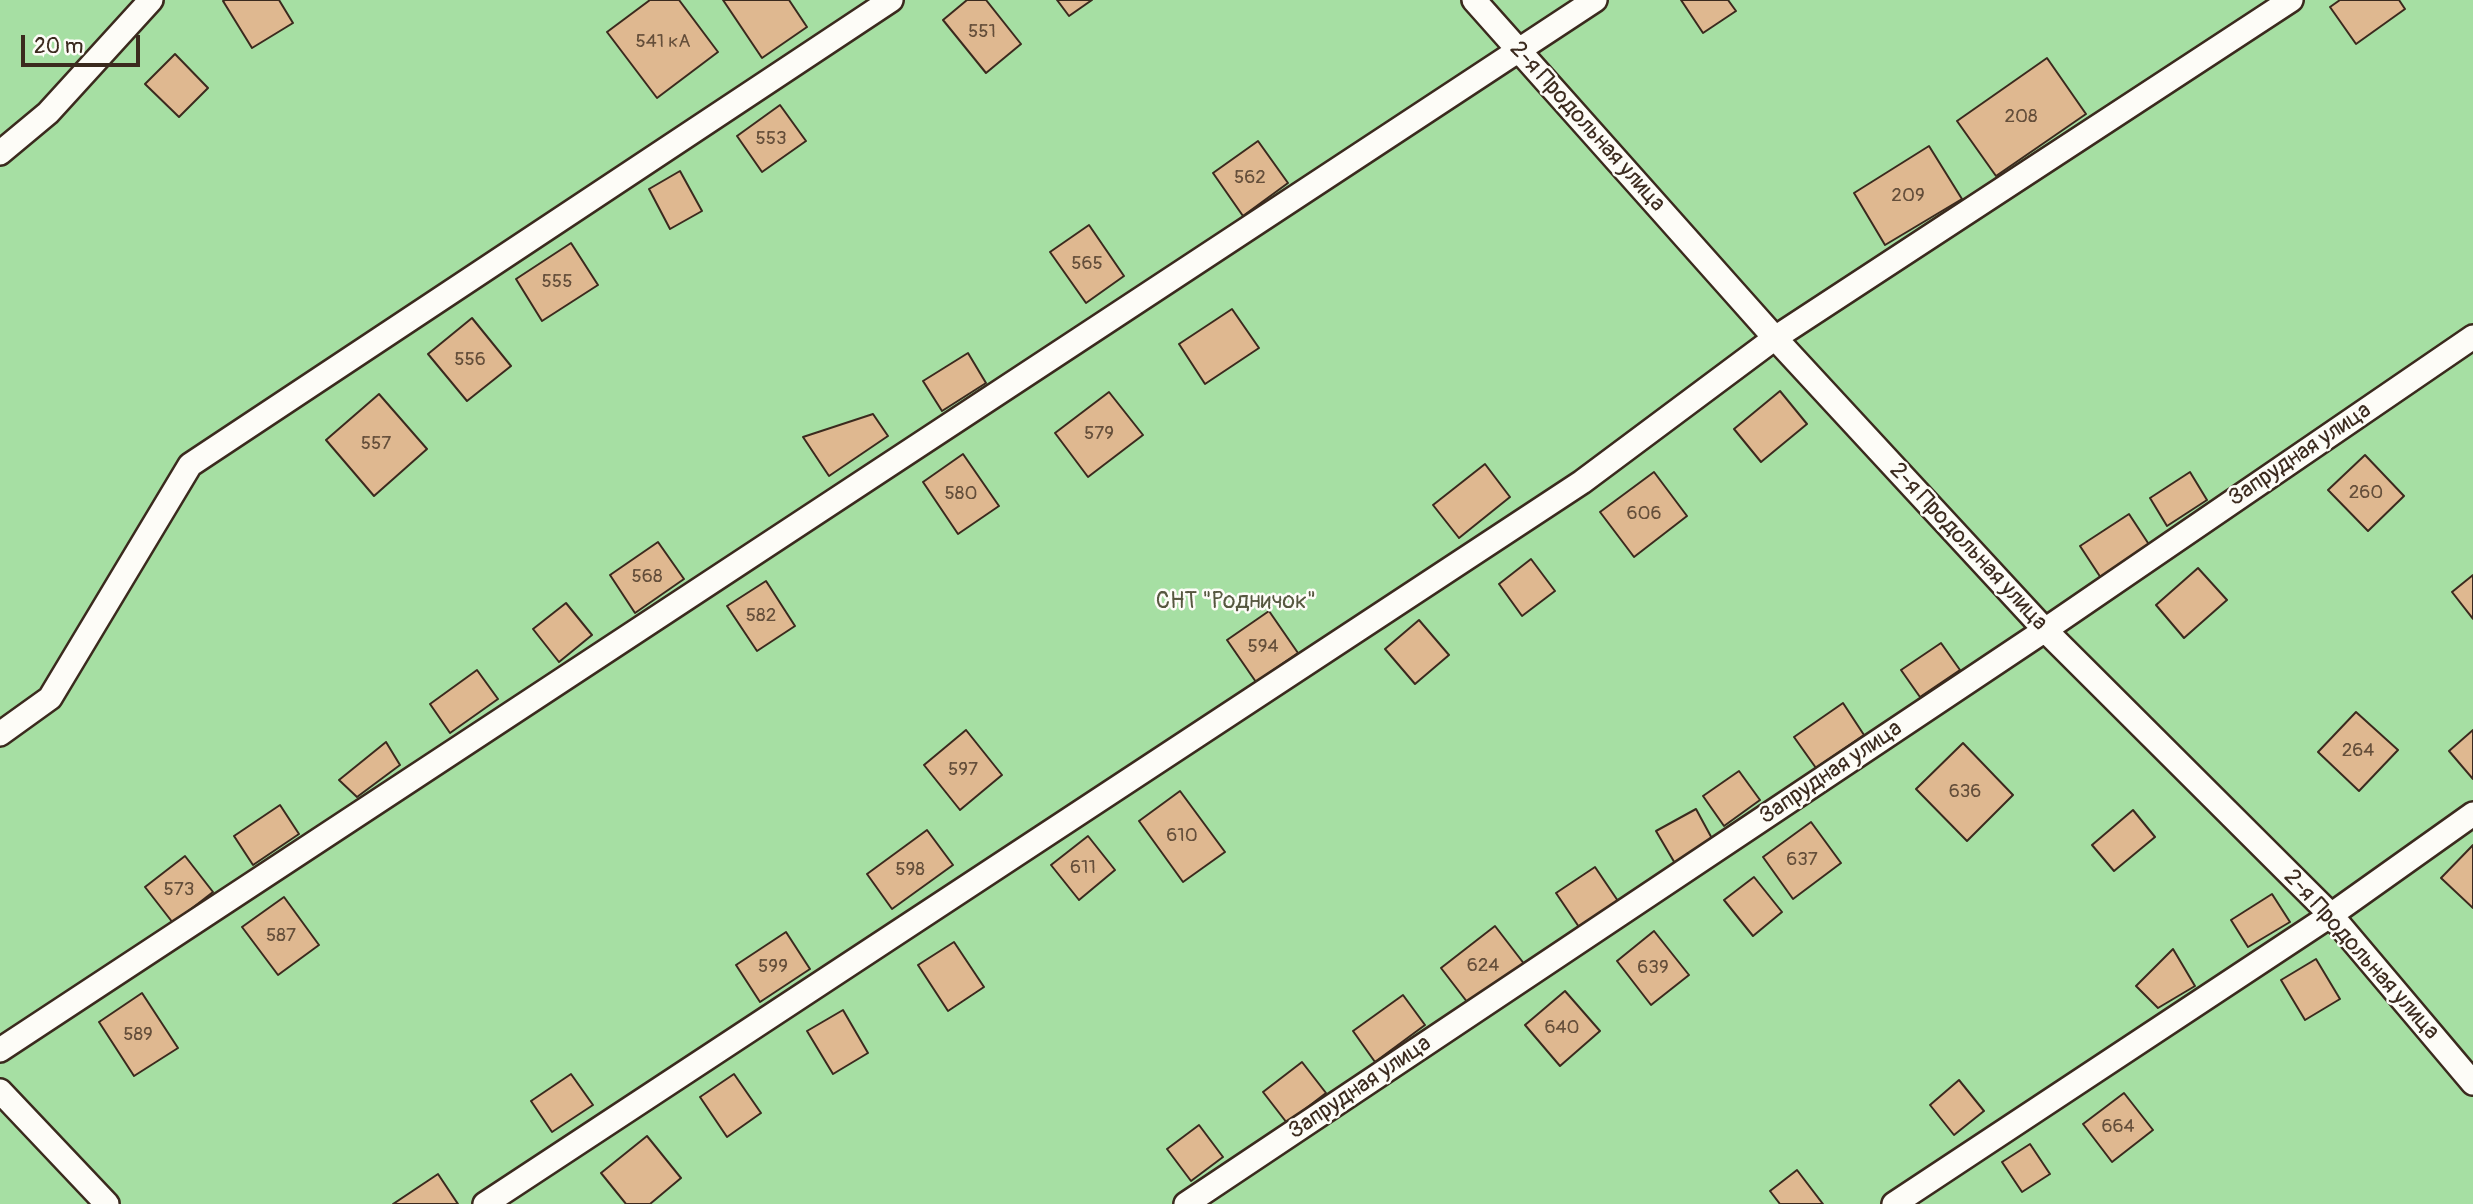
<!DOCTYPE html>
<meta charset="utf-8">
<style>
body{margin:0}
#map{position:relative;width:2473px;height:1204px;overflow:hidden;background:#f4e8d8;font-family:Pangolin,sans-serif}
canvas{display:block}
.scale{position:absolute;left:21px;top:35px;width:119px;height:32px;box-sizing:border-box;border:4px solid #3b2a1e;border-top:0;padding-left:9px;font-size:21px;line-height:24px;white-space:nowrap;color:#3b2a1e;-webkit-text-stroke:5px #fdfcf7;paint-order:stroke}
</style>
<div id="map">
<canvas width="2473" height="1204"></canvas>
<div class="scale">20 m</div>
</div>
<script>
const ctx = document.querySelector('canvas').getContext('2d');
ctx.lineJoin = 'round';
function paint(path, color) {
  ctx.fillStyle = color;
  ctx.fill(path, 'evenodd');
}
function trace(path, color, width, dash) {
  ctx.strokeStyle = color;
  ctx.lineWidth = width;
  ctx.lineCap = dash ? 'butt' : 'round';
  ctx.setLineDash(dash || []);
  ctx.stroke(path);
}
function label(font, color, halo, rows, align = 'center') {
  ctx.font = font + ' Pangolin,sans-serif';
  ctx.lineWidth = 5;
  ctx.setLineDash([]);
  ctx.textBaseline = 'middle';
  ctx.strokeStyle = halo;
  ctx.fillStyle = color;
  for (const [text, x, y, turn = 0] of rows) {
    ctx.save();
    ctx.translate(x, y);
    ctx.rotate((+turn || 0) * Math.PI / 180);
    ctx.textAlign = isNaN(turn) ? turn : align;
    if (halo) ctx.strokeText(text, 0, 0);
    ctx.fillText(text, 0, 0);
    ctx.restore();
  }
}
const green = new Path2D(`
 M 0,0 L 2473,0 L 2473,1204 L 0,1204 Z`);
const building = new Path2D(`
 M 225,0 L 279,0 L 293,23 L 252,48 L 223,1 Z
 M 650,0 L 679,0 L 718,52 L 657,98 L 607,32 Z
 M 723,0 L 789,0 L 807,27 L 762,58 Z
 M 967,0 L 986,0 L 1021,44 L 986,73 L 943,20 Z
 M 1057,0 L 1092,0 L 1069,16 Z
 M 1681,0 L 1728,0 L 1736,11 L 1703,33 Z
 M 2340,0 L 2399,0 L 2405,9 L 2356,44 L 2330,7 Z
 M 175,54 L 208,88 L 179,117 L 145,84 Z
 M 2047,58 L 2086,114 L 1996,176 L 1957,121 Z
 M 780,105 L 806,141 L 762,172 L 737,136 Z
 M 1258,141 L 1288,183 L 1243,216 L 1213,173 Z
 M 1929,146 L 1962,199 L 1885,245 L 1854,193 Z
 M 680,171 L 702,211 L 670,229 L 649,189 Z
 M 1089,225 L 1124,276 L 1086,303 L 1050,252 Z
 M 571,243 L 598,285 L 542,321 L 516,279 Z
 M 1232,309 L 1259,348 L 1205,384 L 1179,344 Z
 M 472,318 L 511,366 L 467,401 L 428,354 Z
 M 968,353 L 986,383 L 942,411 L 923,381 Z
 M 1780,391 L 1807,424 L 1761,462 L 1734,429 Z
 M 1109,392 L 1143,435 L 1088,477 L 1055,433 Z
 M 379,394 L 427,449 L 374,496 L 326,440 Z
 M 873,414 L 888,436 L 829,476 L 803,437 Z
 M 963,454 L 999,506 L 958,534 L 923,482 Z
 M 2365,455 L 2404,496 L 2368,531 L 2328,490 Z
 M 1485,464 L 1510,497 L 1459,538 L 1433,505 Z
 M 1654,472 L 1687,516 L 1634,557 L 1600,512 Z
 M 2190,472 L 2207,500 L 2167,526 L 2150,498 Z
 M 2129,514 L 2150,546 L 2101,578 L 2080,546 Z
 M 658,542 L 684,579 L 635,613 L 610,575 Z
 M 1531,559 L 1555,591 L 1522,616 L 1499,584 Z
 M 2198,568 L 2227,600 L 2184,638 L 2156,605 Z
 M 2473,575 L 2473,619 L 2452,592 Z
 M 766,581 L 795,626 L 757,651 L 727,606 Z
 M 566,603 L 592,635 L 559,662 L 533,629 Z
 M 1269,611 L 1298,653 L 1256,682 L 1227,640 Z
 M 1419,620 L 1449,655 L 1415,684 L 1385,649 Z
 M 1941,643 L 1960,670 L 1920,697 L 1901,670 Z
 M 477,670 L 498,699 L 450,733 L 430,704 Z
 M 1843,703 L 1864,735 L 1816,768 L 1794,737 Z
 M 2356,712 L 2398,750 L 2359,791 L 2318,752 Z
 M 966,730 L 1002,775 L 960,810 L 924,765 Z
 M 2473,730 L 2473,779 L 2449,751 Z
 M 386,742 L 400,765 L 357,797 L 339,780 Z
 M 1963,743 L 2013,795 L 1967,841 L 1916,789 Z
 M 1739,771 L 1760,800 L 1724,826 L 1703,796 Z
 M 1180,791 L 1225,852 L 1183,882 L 1139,821 Z
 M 280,805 L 299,834 L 253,865 L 234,836 Z
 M 1696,809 L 1715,844 L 1676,865 L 1656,831 Z
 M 2133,810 L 2155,837 L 2114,871 L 2092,845 Z
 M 1811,822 L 1841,863 L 1793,899 L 1763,857 Z
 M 927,830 L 953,865 L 892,909 L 867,874 Z
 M 1088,836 L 1115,870 L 1079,900 L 1051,865 Z
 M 2473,845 L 2473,908 L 2441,878 Z
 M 185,856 L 213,892 L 173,923 L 145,887 Z
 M 1595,867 L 1618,901 L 1579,927 L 1556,893 Z
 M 1754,877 L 1782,912 L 1753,936 L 1724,900 Z
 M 2272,894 L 2290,922 L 2248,947 L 2231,920 Z
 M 284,897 L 319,945 L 278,975 L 242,927 Z
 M 1495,926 L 1525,965 L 1471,1007 L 1441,968 Z
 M 1654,931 L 1689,975 L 1651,1005 L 1617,961 Z
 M 786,932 L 810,969 L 760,1002 L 736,965 Z
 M 954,942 L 984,987 L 948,1011 L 918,965 Z
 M 2173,949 L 2195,986 L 2158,1008 L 2136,986 Z
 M 2316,959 L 2340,999 L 2305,1020 L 2281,980 Z
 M 1565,991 L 1600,1031 L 1560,1066 L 1525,1025 Z
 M 142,993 L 178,1048 L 134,1076 L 99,1022 Z
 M 1403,995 L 1425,1025 L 1375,1062 L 1353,1031 Z
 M 843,1010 L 868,1053 L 833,1074 L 807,1031 Z
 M 1302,1062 L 1326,1093 L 1287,1123 L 1263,1092 Z
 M 571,1074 L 593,1105 L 552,1132 L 531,1101 Z
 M 734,1074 L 761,1113 L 727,1137 L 700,1097 Z
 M 1959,1080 L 1984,1111 L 1954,1135 L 1930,1105 Z
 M 2124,1093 L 2153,1130 L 2112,1162 L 2083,1124 Z
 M 1199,1125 L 1223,1157 L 1191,1181 L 1167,1149 Z
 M 647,1136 L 681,1178 L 650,1204 L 626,1204 L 601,1173 Z
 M 2030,1144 L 2050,1174 L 2022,1192 L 2002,1162 Z
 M 1797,1170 L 1823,1204 L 1780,1204 L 1770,1191 Z
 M 438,1174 L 458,1204 L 393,1204 Z`);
const service = new Path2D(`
 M 1474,0 L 1775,338 L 2045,630 L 2331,915 L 2473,1083
 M 0,153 L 48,113 L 151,0
 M 0,734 L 50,698 L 190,465 L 891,0
 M 0,1050 L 1595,0
 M 0,1091 L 107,1204
 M 485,1204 L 1582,482 L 1775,338 L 2291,0
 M 1186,1204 L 2045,630 L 2473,337
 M 1894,1204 L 2331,915 L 2473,814`);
const numberNames = [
 ["551",982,32],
 ["541 кА",663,42],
 ["208",2021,117],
 ["553",771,139],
 ["562",1250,178],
 ["209",1908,196],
 ["565",1087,264],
 ["555",557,282],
 ["556",470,360],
 ["579",1099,434],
 ["557",376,444],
 ["260",2366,493],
 ["580",961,494],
 ["606",1644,514],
 ["568",647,577],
 ["582",761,616],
 ["594",1263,647],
 ["264",2358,751],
 ["597",963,770],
 ["636",1965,792],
 ["610",1182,836],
 ["637",1802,860],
 ["611",1083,868],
 ["598",910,870],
 ["573",179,890],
 ["587",281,936],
 ["624",1483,966],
 ["599",773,967],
 ["639",1653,968],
 ["640",1562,1028],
 ["589",138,1035],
 ["664",2118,1127]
];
const streetNames = [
 ["2-я Продольная улица",1587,127,48],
 ["Запрудная улица",2300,455,-34],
 ["2-я Продольная улица",1968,547,47],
 ["Запрудная улица",1831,773,-34],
 ["2-я Продольная улица",2361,955,48],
 ["Запрудная улица",1360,1088,-34]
];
const parkNames = [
 ["СНТ \"Родничок\"",1236,602]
];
paint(green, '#a6dfa3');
paint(building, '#dfb890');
trace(building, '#3b2a1e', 2);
trace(service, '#3b2a1e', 28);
trace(service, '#fdfcf7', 23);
label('19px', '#644e3a', null, numberNames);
label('23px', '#3b2a1e', '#fdfcf7', streetNames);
label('23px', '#56573f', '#fdfcf7', parkNames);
</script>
